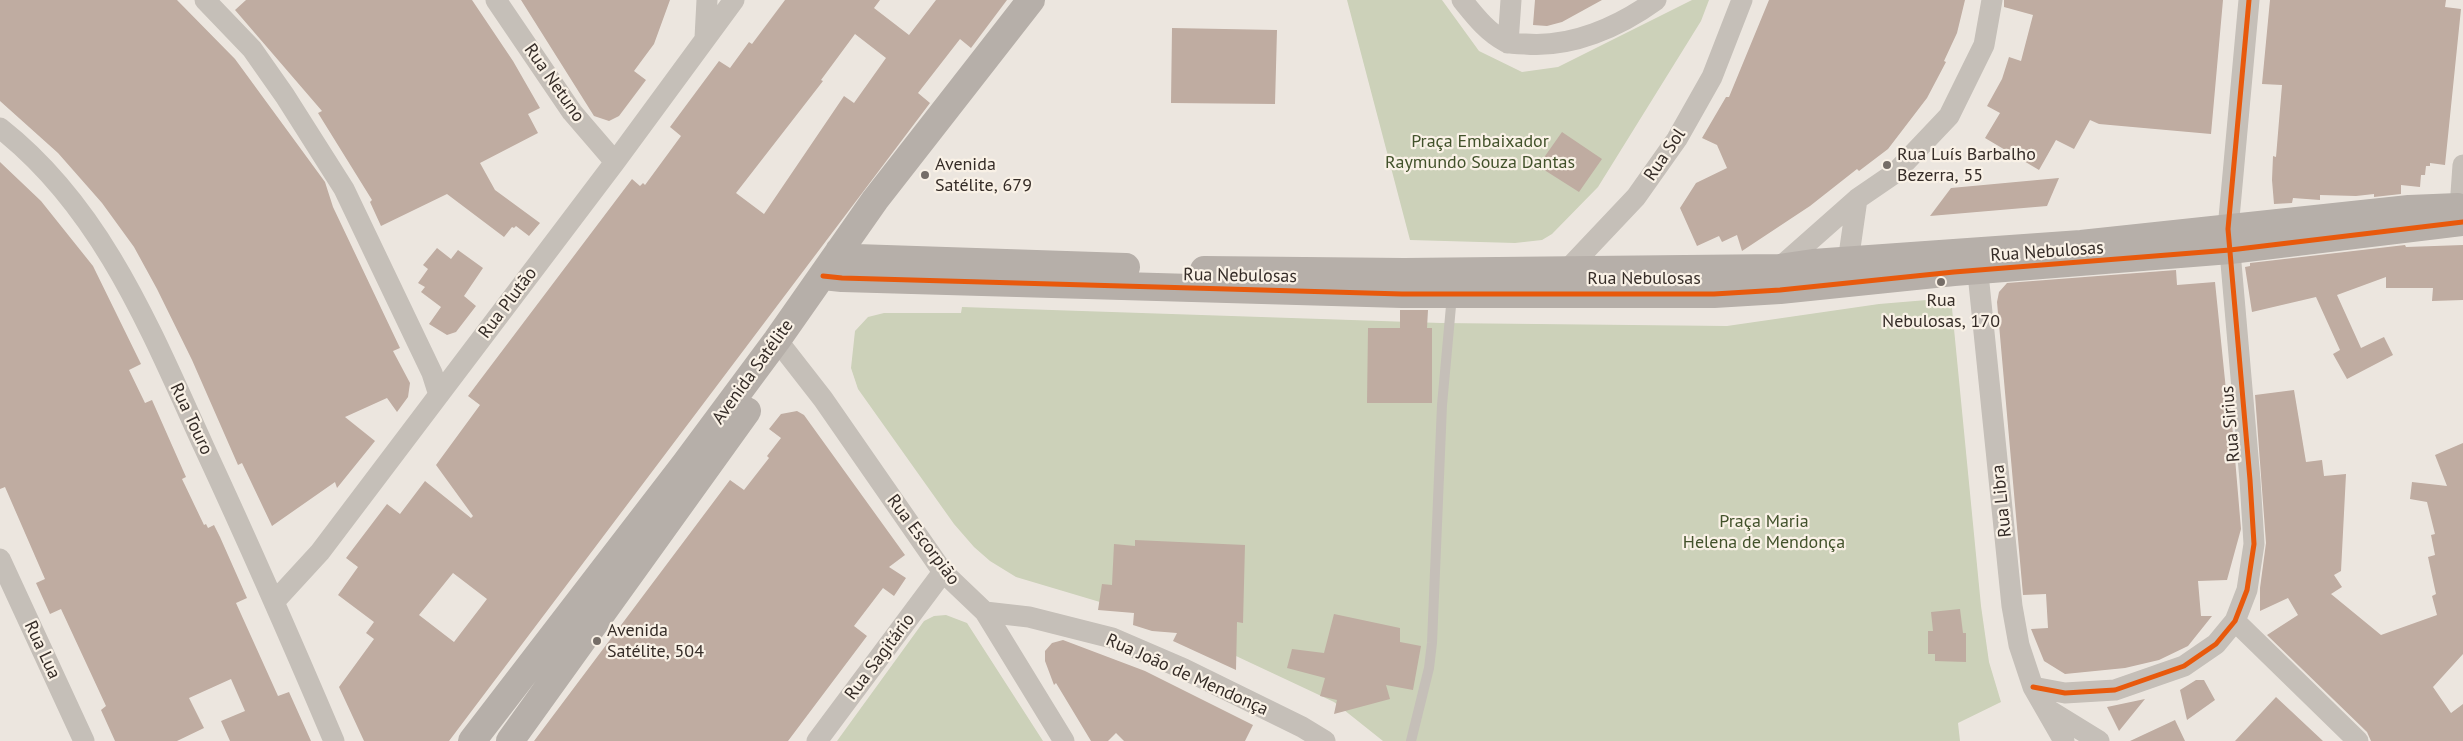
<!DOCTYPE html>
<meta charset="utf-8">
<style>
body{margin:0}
canvas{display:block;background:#ece6df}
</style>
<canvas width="2463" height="741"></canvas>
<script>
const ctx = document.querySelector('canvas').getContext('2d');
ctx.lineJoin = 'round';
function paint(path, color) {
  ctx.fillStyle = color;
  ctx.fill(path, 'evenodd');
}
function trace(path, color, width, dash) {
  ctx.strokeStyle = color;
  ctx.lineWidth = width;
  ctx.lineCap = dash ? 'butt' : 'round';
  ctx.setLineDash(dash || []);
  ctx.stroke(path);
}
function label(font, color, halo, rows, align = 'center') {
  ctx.font = font + ' "PT Sans",sans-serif';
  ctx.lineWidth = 4.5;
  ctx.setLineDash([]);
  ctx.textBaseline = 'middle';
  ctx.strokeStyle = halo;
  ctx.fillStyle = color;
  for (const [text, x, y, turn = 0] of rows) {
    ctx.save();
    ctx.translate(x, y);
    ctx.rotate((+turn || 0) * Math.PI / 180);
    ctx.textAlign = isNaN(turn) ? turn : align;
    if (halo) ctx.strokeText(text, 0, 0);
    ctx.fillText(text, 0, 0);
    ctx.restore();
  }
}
const green = new Path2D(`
 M 1347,0 L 1442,0 L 1479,51 L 1522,72 L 1558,67 L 1692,0 L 1709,0 L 1701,21 L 1688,42 L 1598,187 L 1552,234 L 1542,240 L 1515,243 L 1410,240 Z
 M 1951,298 L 1981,606 L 1989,662 L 2001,702 L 1958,723 L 1960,741 L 1383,741 L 1334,702 L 1300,686 L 1157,619 L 1016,577 L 990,561 L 974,547 L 954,524 L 858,389 L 851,368 L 855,331 L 868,317 L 884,313 L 961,313 L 962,307 L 1441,323 L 1727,326 L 1879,304 Z
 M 946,615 L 967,623 L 1043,741 L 837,741 L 924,621 L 934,616 Z`);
const building = new Path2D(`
 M 0,0 L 177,0 L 235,59 L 325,182 L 333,207 L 400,348 L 393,351 L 410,383 L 408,397 L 397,412 L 387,398 L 345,417 L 375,441 L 337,488 L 335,482 L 272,526 L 242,463 L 238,465 L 192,360 L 157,289 L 134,247 L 102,203 L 58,153 L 0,101 Z
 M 246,0 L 472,0 L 513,61 L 540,108 L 528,114 L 538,133 L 480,163 L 495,190 L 540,223 L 529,236 L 516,226 L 514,228 L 512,227 L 504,237 L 447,194 L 381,226 L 370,202 L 372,200 L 318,113 L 322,111 L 235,10 Z
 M 521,0 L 670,0 L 654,44 L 634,71 L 646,80 L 619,116 L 609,121 L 594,116 Z
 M 785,0 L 880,0 L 874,8 L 909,35 L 936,0 L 1007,0 L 971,48 L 960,39 L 918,93 L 930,103 L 449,741 L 364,741 L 339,687 L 374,639 L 366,633 L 374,622 L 338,595 L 358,567 L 346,558 L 387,504 L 400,514 L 425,481 L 471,518 L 473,516 L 436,465 L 480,405 L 468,396 L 632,179 L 640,186 L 643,183 L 645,185 L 681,136 L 670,127 L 719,61 L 730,68 L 749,42 L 752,44 ZM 855,34 L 886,58 L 854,103 L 844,96 L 764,214 L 736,193 L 823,81 L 821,80 ZM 453,573 L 487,599 L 454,642 L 419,615 Z
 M 1535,0 L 1602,0 L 1562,22 L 1547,26 L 1533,25 Z
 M 1769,0 L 1965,0 L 1957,33 L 1944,61 L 1946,62 L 1927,98 L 1888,149 L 1859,171 L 1857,169 L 1810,206 L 1742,251 L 1737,235 L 1722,242 L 1719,236 L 1697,246 L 1680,208 L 1696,183 L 1727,168 L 1717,145 L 1702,138 L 1726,97 L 1729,97 Z
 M 2004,0 L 2223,0 L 2211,134 L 2099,124 L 2090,120 L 2074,149 L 2056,140 L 2039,170 L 1985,138 L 2000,113 L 1987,106 L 2002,79 L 2009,57 L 2021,61 L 2033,15 L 2004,7 Z
 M 2270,0 L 2446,0 L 2445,7 L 2461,9 L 2445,165 L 2430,163 L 2430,166 L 2426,166 L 2425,175 L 2421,175 L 2420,187 L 2401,185 L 2401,194 L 2374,197 L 2374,194 L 2356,196 L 2320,195 L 2320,200 L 2293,198 L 2292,203 L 2274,204 L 2272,180 L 2273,156 L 2276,157 L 2282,85 L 2262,84 Z
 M 1172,28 L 1277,30 L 1275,104 L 1171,103 Z
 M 1562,132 L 1602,159 L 1579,192 L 1538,166 Z
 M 0,162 L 41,201 L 93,266 L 141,364 L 129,370 L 145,403 L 152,400 L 186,477 L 182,479 L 204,525 L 206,524 L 208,528 L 214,525 L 220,537 L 247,598 L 236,603 L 278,696 L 289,692 L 311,741 L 230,741 L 221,721 L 245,711 L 231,679 L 189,698 L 204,728 L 177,741 L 115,741 L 101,710 L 106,706 L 61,609 L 50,614 L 36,583 L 45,579 L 5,487 L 0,489 Z
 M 2059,178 L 2047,206 L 1930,216 L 1951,188 Z
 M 2405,245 L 2406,247 L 2463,245 L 2463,300 L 2432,301 L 2433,288 L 2386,288 L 2386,277 L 2337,295 L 2361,348 L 2384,337 L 2393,355 L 2347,379 L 2333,354 L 2340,350 L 2316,297 L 2252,312 L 2245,267 L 2250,266 L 2250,263 Z
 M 437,248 L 451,259 L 458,250 L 483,268 L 464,296 L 476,306 L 456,332 L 447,335 L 429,324 L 441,307 L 421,292 L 425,287 L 418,283 L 428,269 L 423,265 Z
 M 2176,270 L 2177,285 L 2215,282 L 2227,400 L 2230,399 L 2241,529 L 2227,580 L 2198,581 L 2201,616 L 2212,616 L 2188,646 L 2159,660 L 2125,668 L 2065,674 L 2044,661 L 2031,629 L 2048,628 L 2046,594 L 2023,595 L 1997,302 L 1999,292 L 2007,283 Z
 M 1400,310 L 1428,310 L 1427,328 L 1432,328 L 1432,403 L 1367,403 L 1368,328 L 1400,328 Z
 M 2294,390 L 2306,462 L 2322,460 L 2324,476 L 2346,474 L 2341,571 L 2334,575 L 2342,587 L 2331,594 L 2381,635 L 2437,615 L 2432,596 L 2436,594 L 2428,557 L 2435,555 L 2431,535 L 2435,534 L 2427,502 L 2410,499 L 2412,482 L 2447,486 L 2435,455 L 2463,443 L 2463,654 L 2433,687 L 2451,713 L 2463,704 L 2463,741 L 2371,741 L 2367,732 L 2267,635 L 2298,615 L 2288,598 L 2260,611 L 2260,588 L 2266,543 L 2255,395 Z
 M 797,411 L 804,415 L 905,555 L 889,567 L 906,578 L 894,596 L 883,588 L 854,626 L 867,636 L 788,741 L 534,741 L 730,480 L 744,490 L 769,458 L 767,456 L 781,438 L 769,429 L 781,414 Z
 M 1135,540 L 1245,545 L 1243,623 L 1237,622 L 1236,670 L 1173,641 L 1177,633 L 1152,631 L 1133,625 L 1134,613 L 1098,610 L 1102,584 L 1112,585 L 1114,544 L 1135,546 Z
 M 1960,609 L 1963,633 L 1966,633 L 1966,662 L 1935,661 L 1935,654 L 1928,654 L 1928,631 L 1933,631 L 1931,612 Z
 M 1334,614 L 1400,628 L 1400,642 L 1421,646 L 1413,690 L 1386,685 L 1390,699 L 1334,714 L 1337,700 L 1320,696 L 1325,678 L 1287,668 L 1292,649 L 1324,653 Z
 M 1063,640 L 1145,671 L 1253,725 L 1245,741 L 1124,741 L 1116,733 L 1108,741 L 1091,741 L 1056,683 L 1054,685 L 1045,661 L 1045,651 L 1052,643 Z
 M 2196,680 L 2204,680 L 2215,700 L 2187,720 L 2180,690 Z
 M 2276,697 L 2291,711 L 2323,741 L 2235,741 Z
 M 2145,699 L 2119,731 L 2107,707 Z
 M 2175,720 L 2185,741 L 2130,741 Z`);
const lane = new Path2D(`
 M 1411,741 L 1429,668 L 1432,643 L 1442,405 L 1452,295`);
const street = new Path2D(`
 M 205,0 L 252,49 L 285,96 L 344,189 L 432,373 L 439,395
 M 496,0 L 572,112 L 615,162
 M 1462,0 C 1475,16 1487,32 1506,42 C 1511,44 1519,44 1525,44 C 1571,48 1619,27 1656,0
 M 705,38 L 707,0
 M 1508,43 L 1511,0
 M 0,128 C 103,209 151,331 204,447 C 249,544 292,642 334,741
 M 2459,222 L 2463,165
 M 1976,254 L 2012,606 L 2019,645 L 2033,687 L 2064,741
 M 1779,272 L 1779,268 L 1857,199 L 1895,173 L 1949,116 L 1984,45 L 1992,0
 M 1846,276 L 1857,199
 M 1567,280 L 1567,270 L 1636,197 L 1677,139 L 1712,77 L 1742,0
 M 777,340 L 823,399 L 943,572 L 985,612 L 1064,741
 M 0,559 L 84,741
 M 275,601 L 320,552 L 615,162 L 734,0
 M 985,612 L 1029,617 L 1112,638 L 1184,669 L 1302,727 L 1325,741
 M 2235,621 L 2358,741
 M 2033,687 L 2065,693 L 2115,690 L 2184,666 L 2216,644 L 2235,621 L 2247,590 L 2254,544 L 2250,480 L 2228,229 L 2249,0
 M 2047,709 L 2099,741
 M 817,741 L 943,572`);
const secondary = new Path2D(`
 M 839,251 L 856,258 L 1126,267
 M 1204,270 L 1404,272 L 1779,268 L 1813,263 L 2081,244 L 2409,209 L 2458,207
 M 823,276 L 842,278 L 1402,294 L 1714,294 L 1780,290 L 1954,272 L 2230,250 L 2463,222
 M 472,741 L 685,464 L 777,340 L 875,200 L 1031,0
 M 510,741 L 747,411`);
const cycleway = new Path2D(`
 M 823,276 L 842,278 L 1402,294 L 1714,294 L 1780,290 L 1954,272 L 2230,250 L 2463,222
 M 2033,687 L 2065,693 L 2115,690 L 2184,666 L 2216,644 L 2235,621 L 2247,590 L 2254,544 L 2250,480 L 2228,229 L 2249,0`);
const markers = [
 [1887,165,5,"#756d67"],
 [925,175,5,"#756d67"],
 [1941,282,5,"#756d67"],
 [597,641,5,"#756d67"]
];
const streetNames = [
 ["Rua Netuno",554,83,55],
 ["Rua Sol",1665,155,-56],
 ["Rua Nebulosas",2047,252,-4],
 ["Rua Nebulosas",1240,276,1],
 ["Rua Nebulosas",1644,279],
 ["Rua Plutão",508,303,-53],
 ["Avenida Satélite",753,372,-54],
 ["Rua Touro",191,419,65],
 ["Rua Sirius",2231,424,-95],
 ["Rua Libra",2002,501,-96],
 ["Rua Escorpião",923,540,53],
 ["Rua Lua",42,650,65],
 ["Rua Sagitário",880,657,-53],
 ["Rua João de Mendonça",1187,675,24]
];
const parkNames = [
 ["Praça Embaixador",1480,142],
 ["Raymundo Souza Dantas",1480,163],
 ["Praça Maria",1764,522],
 ["Helena de Mendonça",1764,543]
];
const poiNames = [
 ["Rua Luís Barbalho",1897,155],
 ["Bezerra, 55",1897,176],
 ["Avenida",935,165],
 ["Satélite, 679",935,186],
 ["Rua",1941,301,"center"],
 ["Nebulosas, 170",1941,322,"center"],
 ["Avenida",607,631],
 ["Satélite, 504",607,652]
];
paint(green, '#ccd1b9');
paint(building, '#bfaca1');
trace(lane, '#c5bfb8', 10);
trace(street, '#c5bfb8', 21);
trace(secondary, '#b6afa9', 28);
trace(cycleway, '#e8590c', 5);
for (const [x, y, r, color] of markers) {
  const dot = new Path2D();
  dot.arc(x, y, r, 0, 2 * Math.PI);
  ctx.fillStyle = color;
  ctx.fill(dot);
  trace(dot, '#f9f1e6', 2);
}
label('18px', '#352c27', '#f9f1e6', streetNames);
label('18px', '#42522b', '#f9f1e6', parkNames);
label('18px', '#352c27', '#f9f1e6', poiNames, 'left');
</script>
